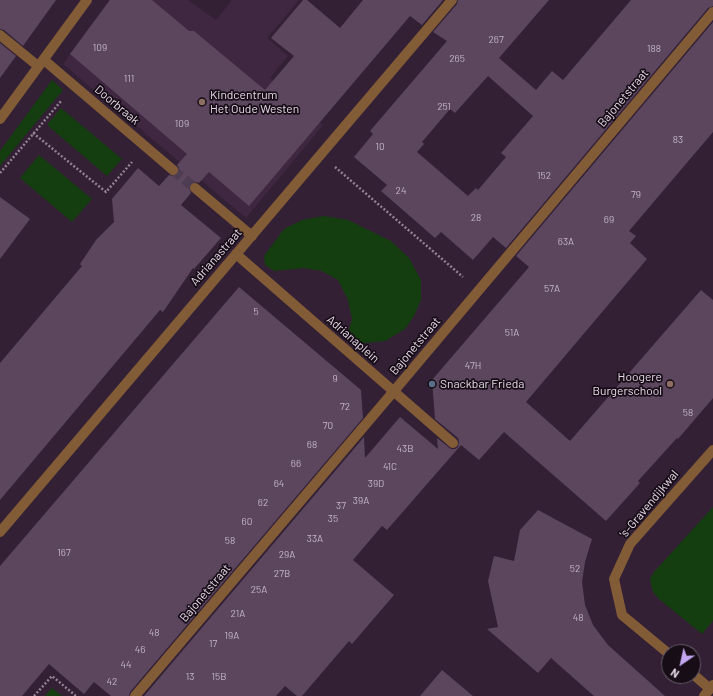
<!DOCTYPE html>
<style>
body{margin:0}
#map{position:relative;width:713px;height:696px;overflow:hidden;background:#332035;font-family:Barlow,sans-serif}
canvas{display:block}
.north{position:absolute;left:661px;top:644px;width:40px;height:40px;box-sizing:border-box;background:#160d17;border:1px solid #695e6a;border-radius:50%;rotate:214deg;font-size:11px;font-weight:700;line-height:16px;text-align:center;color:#e5d8e6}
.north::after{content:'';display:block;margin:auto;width:14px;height:18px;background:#c5a7f1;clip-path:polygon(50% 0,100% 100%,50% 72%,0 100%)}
</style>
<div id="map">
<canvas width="713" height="696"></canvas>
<div class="north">N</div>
</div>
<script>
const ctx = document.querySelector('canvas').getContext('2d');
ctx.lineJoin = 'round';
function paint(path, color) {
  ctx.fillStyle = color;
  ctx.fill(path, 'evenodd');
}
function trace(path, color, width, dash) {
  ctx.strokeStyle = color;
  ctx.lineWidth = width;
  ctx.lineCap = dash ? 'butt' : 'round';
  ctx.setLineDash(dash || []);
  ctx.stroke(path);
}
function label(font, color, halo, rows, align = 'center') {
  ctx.font = font + ' Barlow,sans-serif';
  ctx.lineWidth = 3.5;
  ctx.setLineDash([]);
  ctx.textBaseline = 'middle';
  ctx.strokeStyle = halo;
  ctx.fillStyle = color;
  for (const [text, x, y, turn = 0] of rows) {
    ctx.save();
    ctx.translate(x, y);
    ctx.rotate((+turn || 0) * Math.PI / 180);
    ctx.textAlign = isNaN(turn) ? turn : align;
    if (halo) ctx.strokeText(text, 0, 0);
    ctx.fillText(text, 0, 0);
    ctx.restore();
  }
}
const built = new Path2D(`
 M 109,0 L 188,0 L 216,20 L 232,0 L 299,0 L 267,38 L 288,56 L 270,78 L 323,125 L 246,218 L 63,64 Z`);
const green = new Path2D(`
 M 52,80 L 63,90 L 0,166 L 0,151 Z
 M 61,108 L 122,159 L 107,176 L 47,125 Z
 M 39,155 L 92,199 L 72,222 L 20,178 Z
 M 324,216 L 348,220 L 391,241 L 409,258 L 421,280 L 421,300 L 414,316 L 405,329 L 385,341 L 367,343 L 356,343 L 350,336 L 349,329 L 352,319 L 348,300 L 338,280 L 322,271 L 304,268 L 274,271 L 265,265 L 264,256 L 284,229 L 302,220 Z
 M 713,507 L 713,621 L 702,634 L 659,599 L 653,592 L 650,579 L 654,572 Z
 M 52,688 L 62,696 L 45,696 Z`);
const building = new Path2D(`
 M 0,0 L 56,0 L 23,46 L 4,30 L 0,29 Z
 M 110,0 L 152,0 L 189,31 L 194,31 L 265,90 L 294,56 L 271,38 L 303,0 L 307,0 L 340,28 L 363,0 L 443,0 L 422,25 L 410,16 L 249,206 L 209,172 L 199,183 L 196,182 L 190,184 L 189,187 L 191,193 L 181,205 L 221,238 L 194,269 L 193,268 L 163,312 L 160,310 L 0,500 L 0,363 L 82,266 L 80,264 L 96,240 L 114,222 L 112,199 L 138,168 L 159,186 L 169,175 L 175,176 L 178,174 L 179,168 L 177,165 L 187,154 L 70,54 Z
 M 458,0 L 549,0 L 499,58 L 536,90 L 552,71 L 563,80 L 631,0 L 713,0 L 713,6 L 708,8 L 506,248 L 493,237 L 473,260 L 441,232 L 435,238 L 381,191 L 387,185 L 354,157 L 373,134 L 370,131 L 447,41 L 433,32 L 457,4 ZM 488,76 L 533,116 L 501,153 L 506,157 L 478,190 L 476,188 L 468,196 L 417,152 L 424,144 L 422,142 L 450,109 L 455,113 Z
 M 713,22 L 713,132 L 629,231 L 636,236 L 630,243 L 647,259 L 526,402 L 570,441 L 701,290 L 713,300 L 713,398 L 678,439 L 677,438 L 638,481 L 640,483 L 606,521 L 504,432 L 479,460 L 461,445 L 387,530 L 382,526 L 353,560 L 394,595 L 352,644 L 349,641 L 302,696 L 297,696 L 285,686 L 276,696 L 144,696 L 364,437 L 365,458 L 400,417 L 438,449 L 437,438 L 451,449 L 455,449 L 458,447 L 459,441 L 458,438 L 435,419 L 432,380 L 529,267 L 516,256 Z
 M 0,43 L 16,56 L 0,78 Z
 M 0,197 L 30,219 L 0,259 Z
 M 239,287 L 361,390 L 363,418 L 130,692 L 129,696 L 111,696 L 94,682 L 84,694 L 49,664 L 22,696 L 0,696 L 0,566 Z
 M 538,510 L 592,539 L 585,562 L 582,582 L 585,605 L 593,625 L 608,645 L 665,696 L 594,696 L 551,658 L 538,673 L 487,629 L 498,627 L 488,581 L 494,556 L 514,561 L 520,530 Z
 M 442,670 L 473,696 L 420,696 Z`);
const pedestrianTunnel = new Path2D(`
 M 173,170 L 195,188`);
const path = new Path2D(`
 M 33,133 L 106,192 L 132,162
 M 335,167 L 463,277
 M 0,173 L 62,100
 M 34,696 L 52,676 L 76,696`);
const pedestrian = new Path2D(`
 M 0,35 L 38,66
 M 44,60 L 173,170
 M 195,188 L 252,236
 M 236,254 L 453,443`);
const minor = new Path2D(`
 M 0,119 L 87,0
 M 0,532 L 452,0
 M 669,654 L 622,615 L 614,579 L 630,544 L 713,450
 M 693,674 L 710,689
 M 135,696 L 394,391 L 713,12
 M 704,696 L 713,685`);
const markers = [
 [202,102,4,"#8d6e63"],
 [432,384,4,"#5c6f8a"],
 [670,384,4,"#8d6e63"]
];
const numberNames = [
 ["267",496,40],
 ["109",100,48],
 ["188",654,49],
 ["265",457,59],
 ["111",129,79],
 ["251",444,107],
 ["109",182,124],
 ["83",678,140],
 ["10",380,147],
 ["152",544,176],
 ["24",401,191],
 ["79",636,195],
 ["28",476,218],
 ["69",609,220],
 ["63A",566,242],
 ["57A",552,289],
 ["5",256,312],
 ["51A",512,333],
 ["47H",473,366],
 ["9",335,379],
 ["72",345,407],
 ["58",688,413],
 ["70",328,426],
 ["68",312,445],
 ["43B",405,449],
 ["66",296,464],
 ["41C",390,467],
 ["64",279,484],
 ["39D",376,484],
 ["39A",361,501],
 ["62",263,503],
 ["37",341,506],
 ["35",333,519],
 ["60",247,522],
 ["33A",315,539],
 ["58",230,541],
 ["167",64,553],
 ["29A",287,555],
 ["52",575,569],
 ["27B",282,574],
 ["25A",259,590],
 ["21A",238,614],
 ["48",578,618],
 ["48",154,633],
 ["19A",232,636],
 ["17",213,644],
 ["46",140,650],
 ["44",126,665],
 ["13",190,677],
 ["15B",219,677],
 ["42",112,682]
];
const poiNames = [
 ["Kindcentrum",210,95],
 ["Het Oude Westen",210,109],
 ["Hoogere",662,377,"right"],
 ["Burgerschool",662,391,"right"],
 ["Snackbar Frieda",440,384]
];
const streetNames = [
 ["Bajonetstraat",623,98,-50],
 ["Doorbraak",117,105,40],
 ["Adrianastraat",216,257,-49],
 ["Adrianaplein",353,339,41],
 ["Bajonetstraat",415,346,-50],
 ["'s-Gravendijkwal",649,504,-50],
 ["Bajonetstraat",205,593,-50]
];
paint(built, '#3f2742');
paint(green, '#153e10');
paint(building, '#5b465e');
trace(pedestrianTunnel, '#4e3c50', 10, [10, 5]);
trace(path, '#928293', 2.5, [2, 2]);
trace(pedestrian, '#825c36', 10);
trace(minor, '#825c36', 10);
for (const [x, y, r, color] of markers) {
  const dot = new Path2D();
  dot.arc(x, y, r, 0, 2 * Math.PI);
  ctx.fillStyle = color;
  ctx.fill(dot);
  trace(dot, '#160d17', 1.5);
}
label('10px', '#c2b4c4', null, numberNames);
label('12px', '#e5d8e6', '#160d17', poiNames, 'left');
label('12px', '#e5d8e6', '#160d17', streetNames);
</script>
